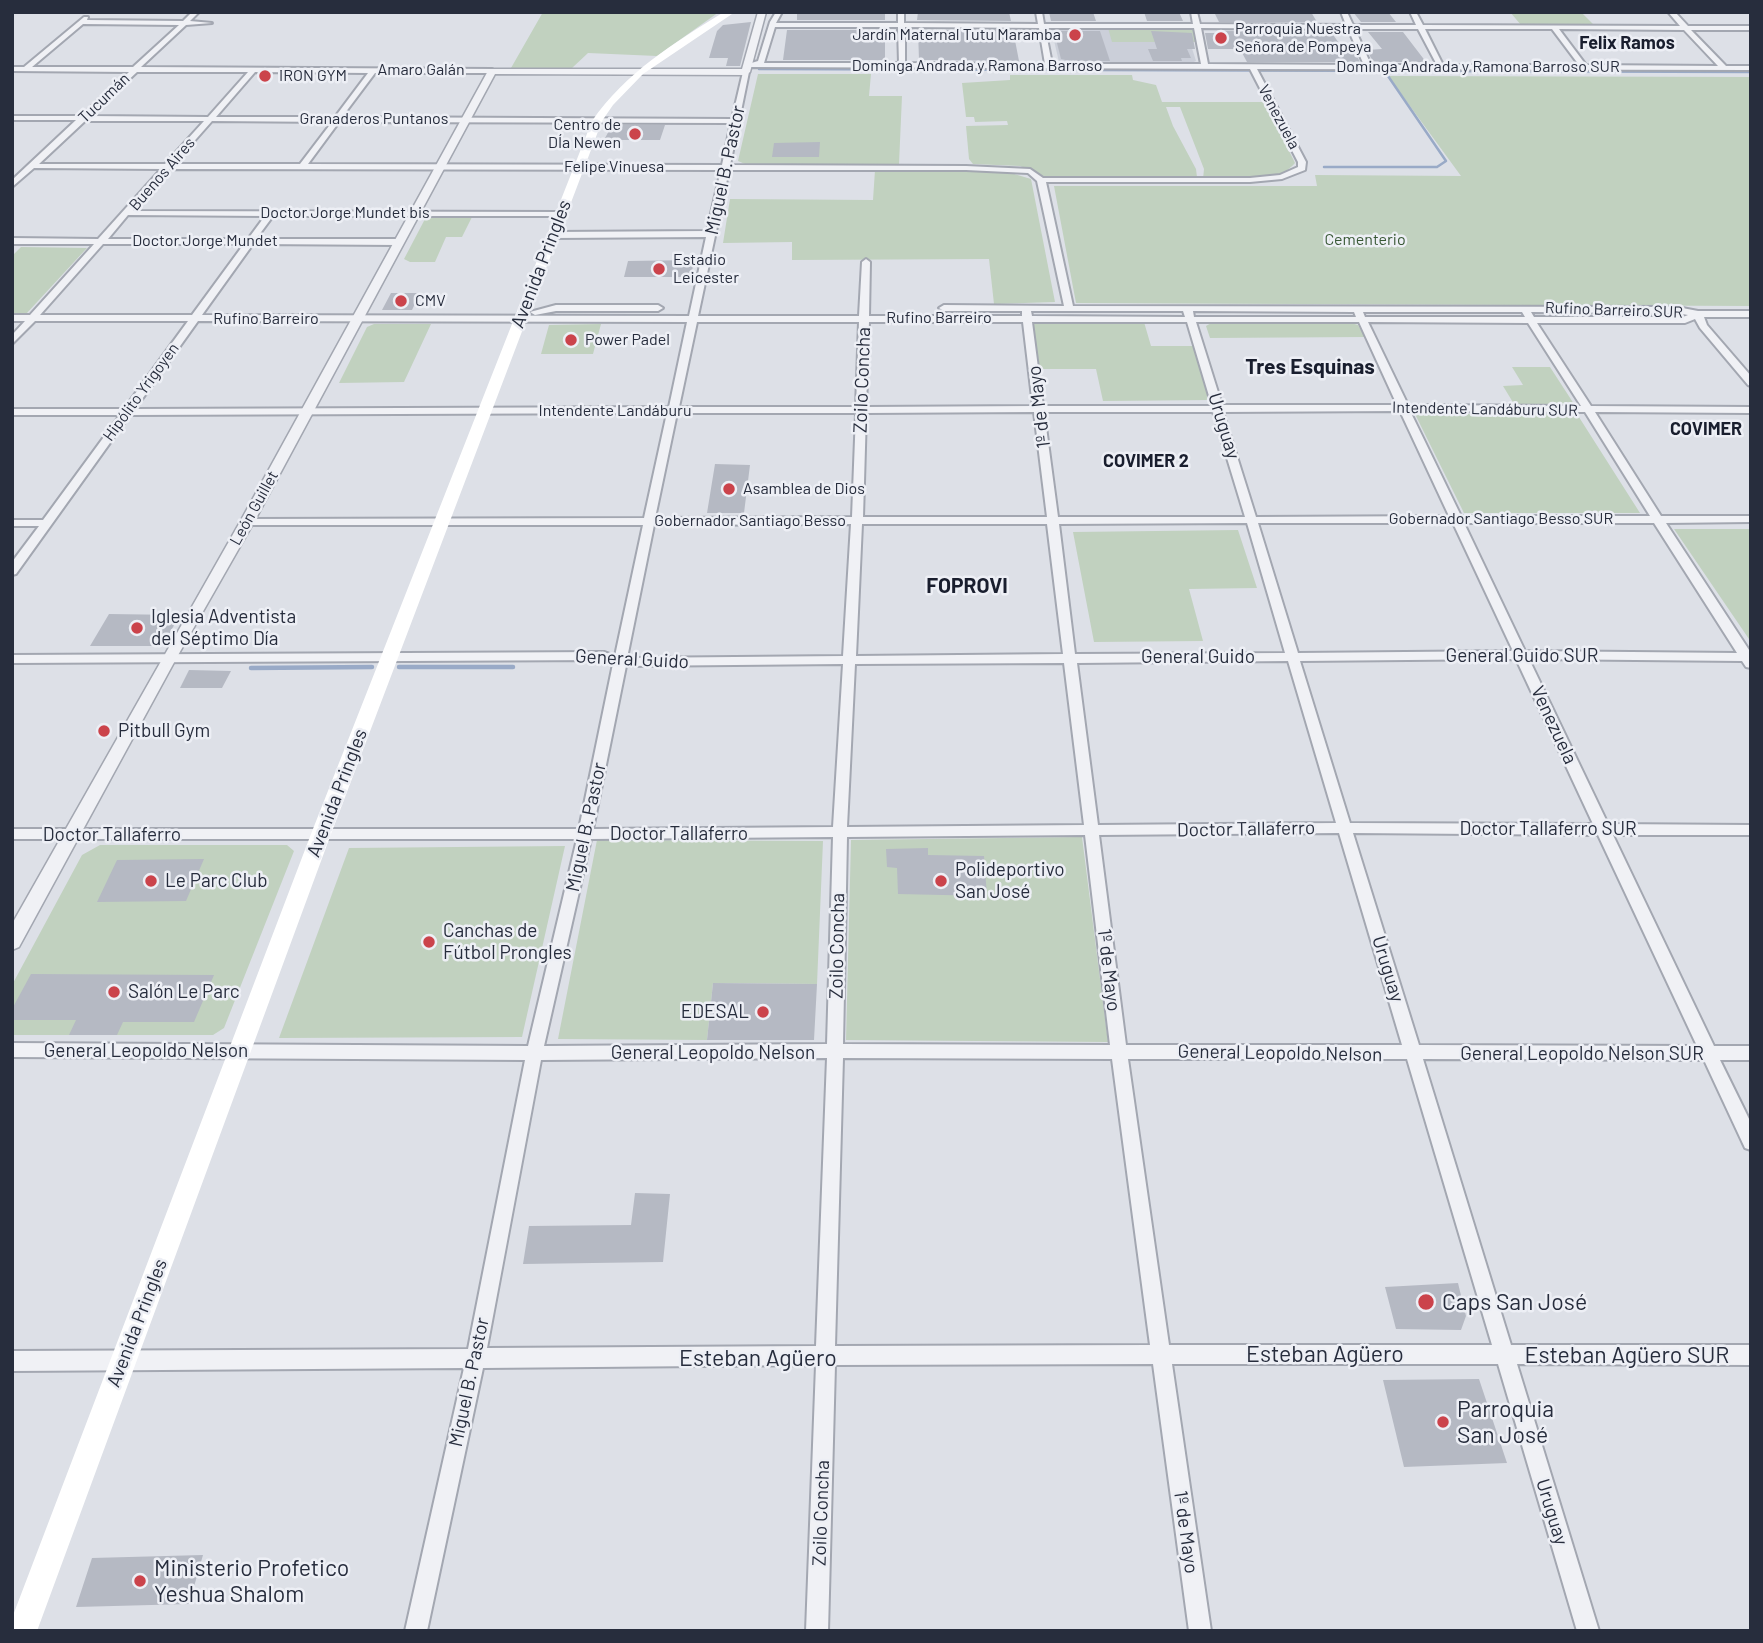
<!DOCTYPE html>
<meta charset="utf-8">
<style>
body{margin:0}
#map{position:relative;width:1763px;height:1643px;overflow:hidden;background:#dde0e7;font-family:Barlow,sans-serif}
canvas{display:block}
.frame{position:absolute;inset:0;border:14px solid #272d3d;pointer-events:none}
</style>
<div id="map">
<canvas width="1763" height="1643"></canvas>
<div class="frame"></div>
</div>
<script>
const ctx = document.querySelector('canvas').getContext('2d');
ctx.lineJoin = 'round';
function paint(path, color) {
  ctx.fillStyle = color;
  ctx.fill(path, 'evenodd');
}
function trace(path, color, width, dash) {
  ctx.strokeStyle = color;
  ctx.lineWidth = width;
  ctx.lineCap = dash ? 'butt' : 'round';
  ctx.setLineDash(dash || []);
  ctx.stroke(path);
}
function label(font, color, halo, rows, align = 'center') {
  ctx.font = font + ' Barlow,sans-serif';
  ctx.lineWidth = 5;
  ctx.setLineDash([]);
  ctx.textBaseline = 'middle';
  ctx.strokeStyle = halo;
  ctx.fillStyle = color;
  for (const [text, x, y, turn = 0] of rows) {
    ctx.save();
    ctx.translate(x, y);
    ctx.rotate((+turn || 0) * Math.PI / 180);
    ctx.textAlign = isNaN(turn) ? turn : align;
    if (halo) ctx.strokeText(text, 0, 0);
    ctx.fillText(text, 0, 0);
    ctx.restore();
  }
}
const built = new Path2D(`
 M 1108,28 L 1190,42 L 1196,61 L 1189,64 L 1059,62 L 1052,32 L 1058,29 Z`);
const green = new Path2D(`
 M 543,12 L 719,12 L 657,56 L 588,53 L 571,69 L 511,68 Z
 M 1510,12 L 1581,12 L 1595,26 L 1521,25 Z
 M 1108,28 L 1190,28 L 1193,29 L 1196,42 L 1112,42 Z
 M 758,74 L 871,74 L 869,96 L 902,96 L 899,164 L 745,164 L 738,161 Z
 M 1010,75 L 1132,75 L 1133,80 L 1156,85 L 1162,102 L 1265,102 L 1295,163 C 1276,186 1230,179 1203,179 L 1204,169 L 1180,107 L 1166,107 L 1173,126 L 1196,169 L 1197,177 L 1193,179 L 1062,180 L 1046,177 L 1020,166 L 973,164 L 969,159 L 966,126 L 1008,125 L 1007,121 L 975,122 L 974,117 L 966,117 L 962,83 L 1010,80 Z
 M 1388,76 L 1751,77 L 1751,306 L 1076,303 L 1054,186 L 1317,186 L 1315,175 L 1461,176 Z
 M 875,170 L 1004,171 L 1031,179 L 1055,302 L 994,304 L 989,259 L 792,260 L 792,242 L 723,243 L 730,199 L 873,200 Z
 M 430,217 L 472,217 L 462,237 L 446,237 L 435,262 L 410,262 L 404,259 L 425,219 Z
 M 21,247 L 87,248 L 26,314 L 12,314 L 12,256 Z
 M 1032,322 L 1144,322 L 1151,346 L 1193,346 L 1211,400 L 1103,401 L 1096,369 L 1040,369 Z
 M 1213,322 L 1347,322 L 1358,325 L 1365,337 L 1210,338 L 1206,326 Z
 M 374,324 L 431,324 L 404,382 L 339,383 L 367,327 Z
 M 601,324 L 593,354 L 541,354 L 549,325 Z
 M 1512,367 L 1550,367 L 1574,404 L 1514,404 L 1503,386 L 1523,385 Z
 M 1415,414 L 1577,414 L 1640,513 L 1464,513 Z
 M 1674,529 L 1751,529 L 1751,642 Z
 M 1238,530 L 1257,588 L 1189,589 L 1203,641 L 1094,642 L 1073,532 Z
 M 1082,837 L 1108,1042 L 846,1040 L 851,840 Z
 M 597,840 L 823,841 L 817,984 L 713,983 L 707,1040 L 558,1039 Z
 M 100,845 L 287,845 L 294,851 L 224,1028 L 213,1035 L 12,1035 L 12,985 L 82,855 Z
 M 565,846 L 522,1037 L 279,1038 L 349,848 Z`);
const streamFar1 = new Path2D(`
 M 759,69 L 1751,72
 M 1324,167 L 1437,167 L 1446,161 L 1388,76`);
const stream = new Path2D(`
 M 399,667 L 513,667
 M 251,668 L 372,667`);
const building = new Path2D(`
 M 885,12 L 885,20 L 797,20 L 797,14 Z
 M 918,12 L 1009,12 L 1011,21 L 917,20 Z
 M 1049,12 L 1093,12 L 1096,21 L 1051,21 Z
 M 1144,12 L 1179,12 L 1183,21 L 1147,21 Z
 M 1233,12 L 1311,12 L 1317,22 L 1219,22 L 1215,14 L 1234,14 Z
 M 1353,12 L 1388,12 L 1396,22 L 1361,22 Z
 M 751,22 L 740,66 L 726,66 L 728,58 L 709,58 L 717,31 L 723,25 Z
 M 787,30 L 885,30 L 885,60 L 783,60 Z
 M 918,30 L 1013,30 L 1019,61 L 919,60 Z
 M 1054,31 L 1100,31 L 1110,61 L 1070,61 L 1061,59 Z
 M 1151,31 L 1192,33 L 1195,49 L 1187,49 L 1191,58 L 1181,58 L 1182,61 L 1153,61 L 1148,49 L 1157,49 Z
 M 1224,31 L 1331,32 L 1344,50 L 1354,50 L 1360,62 L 1247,62 L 1240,49 L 1208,49 L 1205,33 L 1225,33 Z
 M 1368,32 L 1403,32 L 1426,62 L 1373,62 L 1367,50 L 1382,49 Z
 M 616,125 L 665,125 L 660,140 L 604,140 L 611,127 Z
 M 820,142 L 819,157 L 772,157 L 774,143 Z
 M 694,260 L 691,277 L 624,277 L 628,261 Z
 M 391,293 L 420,293 L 412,310 L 382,310 Z
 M 715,464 L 750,465 L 744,513 L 707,513 Z
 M 109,614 L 180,615 L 165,641 L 154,646 L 90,646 Z
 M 189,670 L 231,671 L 222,688 L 180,688 Z
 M 928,848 L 928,855 L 984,856 L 987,896 L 898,894 L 897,868 L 887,867 L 886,849 Z
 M 204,859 L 186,901 L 97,902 L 117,860 Z
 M 31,974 L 214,975 L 194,1022 L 123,1022 L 117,1035 L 69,1035 L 76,1020 L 12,1020 L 12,1009 Z
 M 713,983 L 817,984 L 814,1040 L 707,1040 Z
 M 635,1193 L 670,1194 L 663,1262 L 523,1264 L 529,1226 L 631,1225 Z
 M 1458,1283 L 1466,1316 L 1461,1330 L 1396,1329 L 1385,1287 Z
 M 1479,1379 L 1507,1463 L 1404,1467 L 1383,1380 Z
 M 203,1555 L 189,1604 L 76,1607 L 92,1558 Z`);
const minor = new Path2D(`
 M 192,12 L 199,12 L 190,21 L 212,23 L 186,25 L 141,67 L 492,69 L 495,71 L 492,73 L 375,73 L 342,117 L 732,119 L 743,72 L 746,70 L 749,72 L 730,165 L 966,166 L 1030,169 L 1043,178 L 1250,178 L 1280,175 L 1298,167 L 1298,162 L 1250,69 L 748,67 L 745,65 L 758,61 L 770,22 L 776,12 L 782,12 L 776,23 L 898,23 L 898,12 L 904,12 L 904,23 L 1038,24 L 1036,12 L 1042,12 L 1044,24 L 1193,24 L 1191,12 L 1197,12 L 1200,24 L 1346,25 L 1341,12 L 1347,12 L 1353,25 L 1416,25 L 1410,12 L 1416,12 L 1423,25 L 1680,26 L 1668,12 L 1675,12 L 1688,26 L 1751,26 L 1751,30 L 1691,30 L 1726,66 L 1751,66 L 1751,70 L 1257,69 L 1306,162 L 1305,170 L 1282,179 L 1250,182 L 1046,182 L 1073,306 L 1677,307 L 1698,311 L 1751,311 L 1751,317 L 1704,317 L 1707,325 L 1751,376 L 1751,386 L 1748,385 L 1700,328 L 1695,319 L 1685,323 L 1537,323 L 1591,406 L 1751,407 L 1751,413 L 1595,412 L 1661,516 L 1751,516 L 1751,522 L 1666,523 L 1751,653 L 1751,668 L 1746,667 L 1742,661 L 1529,659 L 1608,824 L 1751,825 L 1751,835 L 1613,835 L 1714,1046 L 1751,1046 L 1751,1060 L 1720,1060 L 1751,1123 L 1751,1150 L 1745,1148 L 1704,1060 L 1423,1059 L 1511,1345 L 1751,1345 L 1751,1365 L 1517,1364 L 1599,1631 L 1577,1631 L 1498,1364 L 1172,1364 L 1211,1631 L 1189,1631 L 1153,1364 L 835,1365 L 828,1631 L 806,1631 L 816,1365 L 483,1368 L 427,1631 L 405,1631 L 464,1368 L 12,1371 L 12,1351 L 468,1349 L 525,1060 L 12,1057 L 12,1043 L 528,1046 L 577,839 L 12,839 L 12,829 L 579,829 L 613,664 L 603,660 L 12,663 L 12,655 L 604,652 L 615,656 L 643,525 L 247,525 L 241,522 L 247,519 L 644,518 L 667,413 L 130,415 L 16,574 L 12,575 L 12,562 L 39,526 L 12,526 L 12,520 L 43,520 L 120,415 L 12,415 L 12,409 L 124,409 L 188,321 L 35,321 L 12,344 L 12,335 L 25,321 L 12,321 L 12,315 L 30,315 L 94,244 L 12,244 L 12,238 L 98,239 L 161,169 L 34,168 L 12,187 L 12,180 L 76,120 L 12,120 L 12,116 L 81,116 L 129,72 L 12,71 L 12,67 L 24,67 L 84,17 L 88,17 L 87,20 L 183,21 ZM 83,24 L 179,25 L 133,67 L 32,67 ZM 775,27 L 898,27 L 899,63 L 764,63 ZM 905,27 L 1039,28 L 1045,64 L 905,63 ZM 1045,28 L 1194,28 L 1201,64 L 1052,64 ZM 1201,28 L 1348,29 L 1364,65 L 1208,64 ZM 1355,29 L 1418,29 L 1437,65 L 1371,65 ZM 1425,29 L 1552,29 L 1579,65 L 1443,65 ZM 1559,29 L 1684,30 L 1718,66 L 1586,65 ZM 137,72 L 248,72 L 208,117 L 90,116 ZM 255,72 L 368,73 L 335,117 L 216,117 ZM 85,121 L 204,121 L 165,164 L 39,164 ZM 212,121 L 332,122 L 300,164 L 174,164 ZM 339,122 L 731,123 L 722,165 L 308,164 ZM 170,169 L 721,170 L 707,231 L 553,232 L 549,235 L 553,238 L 706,237 L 689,316 L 202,315 L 253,244 L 397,245 L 401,242 L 397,239 L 256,239 L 273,216 L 561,216 L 565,214 L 561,212 L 133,211 ZM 729,170 L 966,170 L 1028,173 L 1037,181 L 1064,306 L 944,305 L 939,308 L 944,311 L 1022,311 L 1022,316 L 869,316 L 870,262 L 866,259 L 862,262 L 859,316 L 698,316 ZM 128,215 L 265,216 L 248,239 L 108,239 ZM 103,244 L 244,244 L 192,315 L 40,315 ZM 1031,311 L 1183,311 L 1185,317 L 1032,316 ZM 1193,311 L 1354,312 L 1356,317 L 1194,317 ZM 1363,312 L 1522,312 L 1525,317 L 1365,317 ZM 1531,312 L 1677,313 L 1688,315 L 1683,317 L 1534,317 ZM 198,321 L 687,322 L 669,407 L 135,409 ZM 697,322 L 859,322 L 856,407 L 679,407 ZM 869,322 L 1023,322 L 1033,406 L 866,407 ZM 1032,322 L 1187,322 L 1212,406 L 1043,406 ZM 1196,322 L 1359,322 L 1397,405 L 1222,405 ZM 1368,322 L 1528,323 L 1581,406 L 1408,405 ZM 1400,411 L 1449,516 L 1256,517 L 1223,412 ZM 1410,411 L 1585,412 L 1650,516 L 1461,516 ZM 1034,412 L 1047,517 L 863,517 L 866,413 ZM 1044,412 L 1213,412 L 1245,517 L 1058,517 ZM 677,413 L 856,413 L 852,517 L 655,518 ZM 1247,523 L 1285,653 L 1075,654 L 1059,524 ZM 1258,523 L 1453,523 L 1513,651 L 1298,653 ZM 1464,523 L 1654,523 L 1737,653 L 1525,651 ZM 851,524 L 843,656 L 627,658 L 654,525 ZM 862,524 L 1047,524 L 1063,654 L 856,656 ZM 1516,659 L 1593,824 L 1350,823 L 1300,661 ZM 1288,661 L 1336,823 L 1098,825 L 1077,663 ZM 1064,663 L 1084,825 L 847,827 L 855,664 ZM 843,664 L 833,827 L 593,829 L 626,666 ZM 1339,833 L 1402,1045 L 1126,1045 L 1099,835 ZM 1353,833 L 1598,835 L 1697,1046 L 1419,1045 ZM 1085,835 L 1110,1045 L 843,1044 L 847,837 ZM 833,837 L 827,1044 L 544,1046 L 591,839 ZM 827,1058 L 816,1346 L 487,1348 L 541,1060 ZM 843,1058 L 1112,1059 L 1150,1345 L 835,1346 ZM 1128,1059 L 1407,1059 L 1492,1345 L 1169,1345 Z
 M 556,305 L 658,305 L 663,308 L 658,311 L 556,311 L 535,315 L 530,312 Z`);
const tertiary = new Path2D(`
 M 758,12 L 766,12 L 750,72 L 746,75 L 495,74 L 254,522 L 177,657 L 19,947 L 12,950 L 12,924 L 240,522 L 489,69 L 742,69 Z`);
const secondary = new Path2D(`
 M 724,12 L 735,12 L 643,74 L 613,105 L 602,121 L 331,834 L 37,1631 L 12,1631 L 12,1618 L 311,834 L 592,121 C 626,72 674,43 724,12 Z`);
const markers = [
 [1075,35,7,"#cb434b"],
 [1221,38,7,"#cb434b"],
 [265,76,7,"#cb434b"],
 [635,134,7,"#cb434b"],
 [659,269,7,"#cb434b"],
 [401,301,7,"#cb434b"],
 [571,340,7,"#cb434b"],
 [729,489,7,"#cb434b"],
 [137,628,7,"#cb434b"],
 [104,731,7,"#cb434b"],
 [151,881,7,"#cb434b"],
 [941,881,7,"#cb434b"],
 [429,942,7,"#cb434b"],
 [114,992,7,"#cb434b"],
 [763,1012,7,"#cb434b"],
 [1426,1302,9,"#cb434b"],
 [1443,1422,7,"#cb434b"],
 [140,1581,7,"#cb434b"]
];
const farPoinames = [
 ["Parroquia Nuestra",1235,29],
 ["Señora de Pompeya",1235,47],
 ["Jardín Maternal Tutu Maramba",1061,35,"right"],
 ["IRON GYM",279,76],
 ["Centro de",621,125,"right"],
 ["DÍa Newen",621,143,"right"],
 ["Estadio",673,260],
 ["Leicester",673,278],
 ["CMV",415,301],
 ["Power Padel",585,340],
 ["Asamblea de Dios",743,489]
];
const farStreetnames = [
 ["Dominga Andrada y Ramona Barroso",977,66],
 ["Dominga Andrada y Ramona Barroso SUR",1478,67],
 ["Amaro Galán",421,70],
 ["Tucumán",104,98,-44],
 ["Venezuela",1279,117,62],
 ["Granaderos Puntanos",374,119],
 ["Felipe Vinuesa",614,167],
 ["Buenos Aires",162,174,-49],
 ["Doctor Jorge Mundet bis",345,213],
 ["Doctor Jorge Mundet",205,241],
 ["Rufino Barreiro SUR",1614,310,2],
 ["Rufino Barreiro",939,318],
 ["Rufino Barreiro",266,319],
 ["Hipólito Yrigoyen",141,392,-54],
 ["Intendente Landáburu SUR",1485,409,1],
 ["Intendente Landáburu",615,411],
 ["León Guillet",254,508,-61],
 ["Gobernador Santiago Besso SUR",1501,519],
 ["Gobernador Santiago Besso",750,521]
];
const farParknames = [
 ["Cementerio",1365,240]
];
const farNeighbourhoodnames = [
 ["Felix Ramos",1627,43],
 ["COVIMER",1706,429],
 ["COVIMER 2",1146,461]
];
const streetNames = [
 ["Miguel B. Pastor",725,170,-78],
 ["Avenida Pringles",541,264,-69],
 ["Zoilo Concha",862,380,-88],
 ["1º de Mayo",1039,407,-97],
 ["Uruguay",1224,426,73],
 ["General Guido SUR",1522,656],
 ["General Guido",1198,657],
 ["General Guido",632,659,3],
 ["Venezuela",1554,725,65],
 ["Avenida Pringles",337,793,-69],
 ["Miguel B. Pastor",586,827,-78],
 ["Doctor Tallaferro",1246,829,-1],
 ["Doctor Tallaferro SUR",1548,829],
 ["Doctor Tallaferro",679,834],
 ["Doctor Tallaferro",112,835],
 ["Zoilo Concha",837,946,-89],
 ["Uruguay",1388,969,73],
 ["1º de Mayo",1109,970,83],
 ["General Leopoldo Nelson",146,1051],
 ["General Leopoldo Nelson",713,1053],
 ["General Leopoldo Nelson",1280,1053,1],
 ["General Leopoldo Nelson SUR",1582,1054],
 ["Avenida Pringles",137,1323,-69],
 ["Miguel B. Pastor",469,1382,-78],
 ["Uruguay",1552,1512,73],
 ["Zoilo Concha",821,1513,-88],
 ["1º de Mayo",1186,1532,82]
];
const poiNames = [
 ["Iglesia Adventista",151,617],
 ["del Séptimo Día",151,639],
 ["Pitbull Gym",118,731],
 ["Polideportivo",955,870],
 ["San José",955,892],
 ["Le Parc Club",165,881],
 ["Canchas de",443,931],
 ["Fútbol Prongles",443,953],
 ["Salón Le Parc",128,992],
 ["EDESAL",749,1012,"right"]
];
const farDistrictnames = [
 ["Tres Esquinas",1310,367]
];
const neighbourhoodNames = [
 ["FOPROVI",967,586]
];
const nearPoinames = [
 ["Caps San José",1442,1302],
 ["Parroquia",1457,1409],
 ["San José",1457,1435],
 ["Ministerio Profetico",154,1568],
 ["Yeshua Shalom",154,1594]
];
const nearStreetnames = [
 ["Esteban Agüero",1325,1354],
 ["Esteban Agüero SUR",1627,1355],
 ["Esteban Agüero",758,1358]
];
paint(built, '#cbcfd9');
paint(green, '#c1d1bf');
trace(streamFar1, '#99aac7', 2.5);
trace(stream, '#99aac7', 4.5);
paint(building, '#b5b9c3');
trace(minor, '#a3a7b1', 4);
trace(tertiary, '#a3a7b1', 3);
paint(minor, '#f0f1f5');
paint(tertiary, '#f0f1f5');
paint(secondary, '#fff');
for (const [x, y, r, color] of markers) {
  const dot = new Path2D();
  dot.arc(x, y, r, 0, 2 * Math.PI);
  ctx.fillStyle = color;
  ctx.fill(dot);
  trace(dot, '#edeff5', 2.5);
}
label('16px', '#272d3d', '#edeff5', farPoinames, 'left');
label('16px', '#272d3d', '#edeff5', farStreetnames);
label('16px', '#385835', '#edeff5', farParknames);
label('bold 18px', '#191e2e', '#edeff5', farNeighbourhoodnames);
label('19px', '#272d3d', '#edeff5', streetNames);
label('19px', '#272d3d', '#edeff5', poiNames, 'left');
label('bold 21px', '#191e2e', '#edeff5', farDistrictnames);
label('bold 21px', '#191e2e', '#edeff5', neighbourhoodNames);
label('23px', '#272d3d', '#edeff5', nearPoinames, 'left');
label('23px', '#272d3d', '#edeff5', nearStreetnames);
</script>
